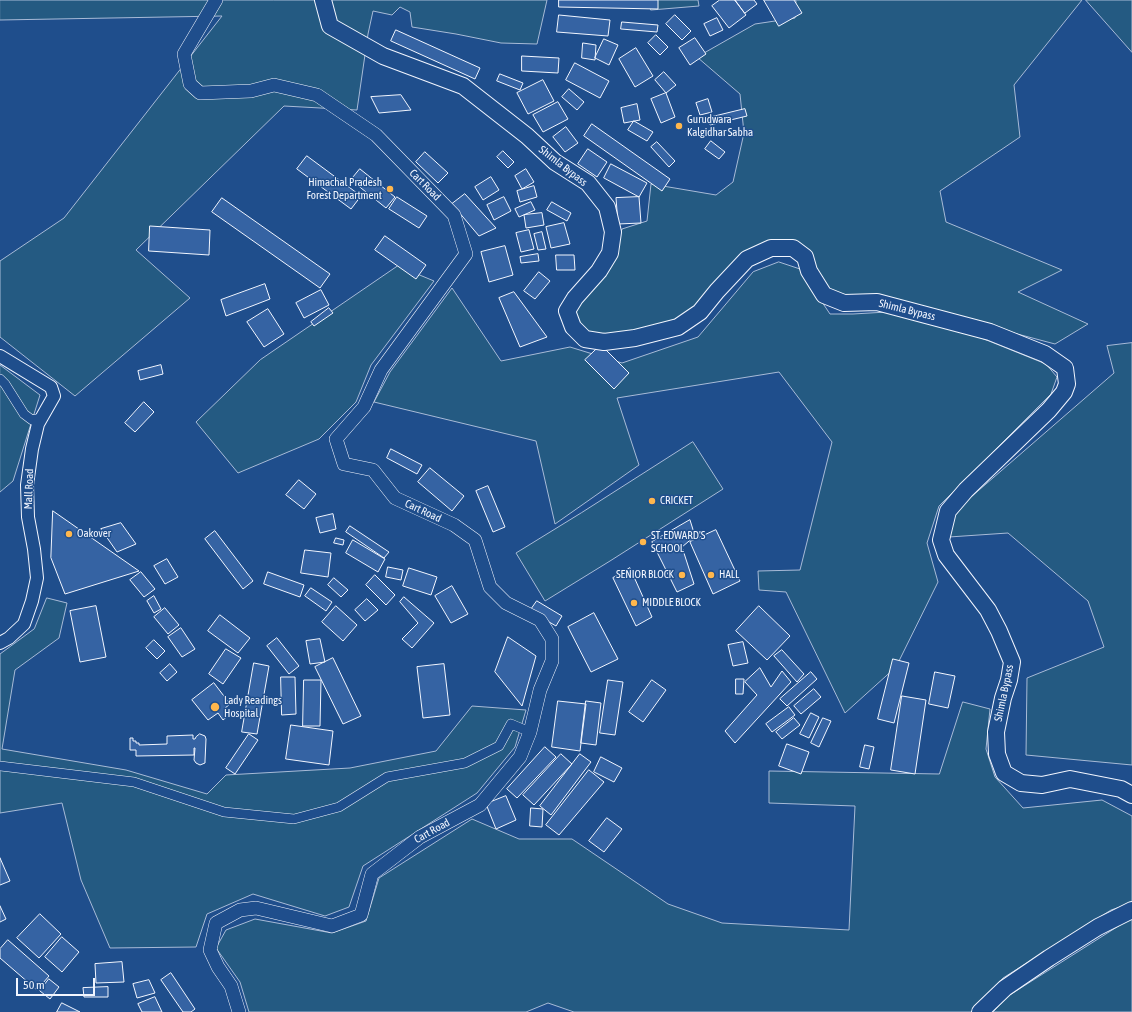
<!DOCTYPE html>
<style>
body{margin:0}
#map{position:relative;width:1132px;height:1012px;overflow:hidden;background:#1f4e8c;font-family:"Asap Condensed",sans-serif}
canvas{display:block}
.scale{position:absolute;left:16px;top:978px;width:79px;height:18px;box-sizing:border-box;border:2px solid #f2f6ff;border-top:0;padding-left:5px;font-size:12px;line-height:14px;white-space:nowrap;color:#f2f6ff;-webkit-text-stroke:3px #1f4e8c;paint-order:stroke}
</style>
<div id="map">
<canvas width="1132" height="1012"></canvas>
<div class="scale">50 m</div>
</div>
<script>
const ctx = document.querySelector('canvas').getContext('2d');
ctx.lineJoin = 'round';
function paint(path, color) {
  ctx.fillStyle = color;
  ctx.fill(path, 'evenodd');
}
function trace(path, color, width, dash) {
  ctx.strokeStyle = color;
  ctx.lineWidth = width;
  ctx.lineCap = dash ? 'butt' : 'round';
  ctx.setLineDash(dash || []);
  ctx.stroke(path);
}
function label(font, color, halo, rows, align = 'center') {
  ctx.font = font + ' "Asap Condensed",sans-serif';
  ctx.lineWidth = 3;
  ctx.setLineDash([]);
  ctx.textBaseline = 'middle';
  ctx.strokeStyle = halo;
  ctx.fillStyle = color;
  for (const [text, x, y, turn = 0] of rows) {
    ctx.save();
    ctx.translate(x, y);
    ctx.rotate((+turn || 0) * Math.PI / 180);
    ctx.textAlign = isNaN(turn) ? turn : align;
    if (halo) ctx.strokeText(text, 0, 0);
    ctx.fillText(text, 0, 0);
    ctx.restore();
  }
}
const green = new Path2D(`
 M 0,0 L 547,0 L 537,44 L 501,43 L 456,34 L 412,27 L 410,12 L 400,7 L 392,15 L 373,11 L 368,34 L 357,110 L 284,106 L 136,250 L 190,298 L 75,396 L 0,337 L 0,261 L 64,218 L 222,16 L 0,20 Z
 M 648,0 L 698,0 L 699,6 L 651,10 Z
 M 795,0 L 1082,0 L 1014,85 L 1020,137 L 940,191 L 946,222 L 1062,270 L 1018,292 L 1088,324 L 1055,344 L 878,297 L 846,298 L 826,291 L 807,252 L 769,244 L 696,309 L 676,323 L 632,334 L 585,334 L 572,310 L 614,254 L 622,229 L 647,221 L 651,184 L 716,195 L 733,182 L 744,133 L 740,94 L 697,57 L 755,24 L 795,18 L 796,1 Z
 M 1086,0 L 1132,0 L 1132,52 Z
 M 779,262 L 800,269 L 830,314 L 853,314 L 887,312 L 974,335 L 1046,364 L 1057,377 L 1051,394 L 939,506 L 927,543 L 938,582 L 896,667 L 845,713 L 786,592 L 759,590 L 758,571 L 800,570 L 832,442 L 779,372 L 617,398 L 639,465 L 555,524 L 536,441 L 374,402 L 390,372 L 452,288 L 501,361 L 570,347 L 622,363 L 698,337 L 753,272 Z
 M 398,266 L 434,281 L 371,365 L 356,402 L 319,439 L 238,473 L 196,422 L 260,360 Z
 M 1132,343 L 1132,765 L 1026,755 L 1027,678 L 1104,647 L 1088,601 L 1008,533 L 949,537 L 956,510 L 1114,373 L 1107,346 Z
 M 0,365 L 40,395 L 13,481 L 0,492 Z
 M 693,442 L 723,489 L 610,561 L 545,601 L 516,553 L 581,513 Z
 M 47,598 L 67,603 L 59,638 L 15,670 L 2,749 L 126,770 L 207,794 L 226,775 L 350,768 L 436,751 L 472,706 L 526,710 L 515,747 L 477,793 L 363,866 L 349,907 L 325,916 L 253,894 L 207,914 L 196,947 L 110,948 L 81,880 L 62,803 L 0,813 L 0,654 L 34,629 Z
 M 963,702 L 990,709 L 986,749 L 995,777 L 1023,808 L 1102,800 L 1132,816 L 1132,903 L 1111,910 L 1003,978 L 973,1012 L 574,1012 L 548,1003 L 526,1012 L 249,1012 L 240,982 L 216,948 L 226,930 L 255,919 L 332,933 L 366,921 L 379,878 L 472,819 L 519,839 L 572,839 L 668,904 L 722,923 L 849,930 L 855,806 L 769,803 L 769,771 L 939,774 Z
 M 1132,919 L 1132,1012 L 993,1012 L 1008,996 L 1128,920 Z`);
const building = new Path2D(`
 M 559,0 L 658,0 L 658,9 L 559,7 Z
 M 720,0 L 735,0 L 746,15 L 729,28 L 712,6 Z
 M 735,0 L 754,0 L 757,4 L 745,13 Z
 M 764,0 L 794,0 L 802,13 L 779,26 Z
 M 559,15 L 610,20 L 608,36 L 557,32 Z
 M 675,15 L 691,31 L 682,40 L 666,24 Z
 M 717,18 L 723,30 L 710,36 L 704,24 Z
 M 622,22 L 658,25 L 657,32 L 621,29 Z
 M 396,30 L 480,68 L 475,79 L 391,41 Z
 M 656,35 L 668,47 L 660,55 L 648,43 Z
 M 695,38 L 706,54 L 690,65 L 679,48 Z
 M 604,39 L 618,45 L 609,65 L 595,58 Z
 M 583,43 L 596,45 L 595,60 L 582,58 Z
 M 636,48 L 653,76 L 635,87 L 619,59 Z
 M 522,56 L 559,58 L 558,73 L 522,71 Z
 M 575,63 L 609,81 L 600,98 L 566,80 Z
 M 664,72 L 676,85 L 666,93 L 655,80 Z
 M 500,74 L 523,83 L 520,90 L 497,81 Z
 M 543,80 L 554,101 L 528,114 L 517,93 Z
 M 569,89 L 584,102 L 577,110 L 562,97 Z
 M 666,93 L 675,117 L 661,123 L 651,99 Z
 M 401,95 L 411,110 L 379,113 L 371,97 Z
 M 708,99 L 712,112 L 700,115 L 696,103 Z
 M 558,102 L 568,119 L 543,132 L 533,115 Z
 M 637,104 L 640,120 L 624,123 L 621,108 Z
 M 745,109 L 747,116 L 710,125 L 708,118 Z
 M 634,121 L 653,132 L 647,141 L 628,130 Z
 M 592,124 L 670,179 L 662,191 L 584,136 Z
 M 566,127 L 578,143 L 565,152 L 553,137 Z
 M 711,141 L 725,152 L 719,159 L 705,149 Z
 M 657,142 L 675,161 L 669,167 L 651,147 Z
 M 588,149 L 607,162 L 597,177 L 578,164 Z
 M 503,151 L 514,162 L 508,168 L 497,157 Z
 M 425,152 L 448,173 L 438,183 L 416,162 Z
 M 307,156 L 361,196 L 351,209 L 297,169 Z
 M 611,164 L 647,183 L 639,197 L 604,178 Z
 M 360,169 L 395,197 L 386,208 L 351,180 Z
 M 526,169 L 534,182 L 522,189 L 515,176 Z
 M 491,177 L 499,190 L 483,200 L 475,187 Z
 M 534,186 L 537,197 L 520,202 L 517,191 Z
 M 465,194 L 496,228 L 479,236 L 452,204 Z
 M 397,197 L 427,216 L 419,228 L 389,209 Z
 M 504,197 L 511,211 L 494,220 L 487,205 Z
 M 639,197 L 641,223 L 618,224 L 616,198 Z
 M 222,198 L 330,274 L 320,288 L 212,212 Z
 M 531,202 L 535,210 L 519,217 L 515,209 Z
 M 552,202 L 571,213 L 567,221 L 547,210 Z
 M 542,213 L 544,225 L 526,228 L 524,215 Z
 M 564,223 L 570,244 L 551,248 L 546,227 Z
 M 150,226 L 210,230 L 209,255 L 149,251 Z
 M 529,230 L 534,249 L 521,252 L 516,233 Z
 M 542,232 L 546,249 L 538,250 L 534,234 Z
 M 385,236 L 426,265 L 416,279 L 375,250 Z
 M 505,246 L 513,275 L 489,282 L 481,252 Z
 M 538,254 L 539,261 L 521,263 L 520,257 Z
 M 556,255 L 574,255 L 575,270 L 557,270 Z
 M 539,272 L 550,281 L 535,299 L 524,291 Z
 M 265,284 L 270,299 L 226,316 L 221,300 Z
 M 321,290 L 329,305 L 304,318 L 296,303 Z
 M 514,292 L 547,337 L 520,347 L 499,298 Z
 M 329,308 L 333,313 L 314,326 L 311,322 Z
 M 268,309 L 284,334 L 264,347 L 247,322 Z
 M 601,345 L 629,373 L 614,389 L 585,360 Z
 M 161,365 L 163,374 L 140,380 L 138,371 Z
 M 144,402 L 154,412 L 135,432 L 125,423 Z
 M 391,449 L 422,465 L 417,474 L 387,458 Z
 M 430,468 L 464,496 L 452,511 L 418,482 Z
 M 299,480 L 316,494 L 304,509 L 286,495 Z
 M 488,486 L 505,527 L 493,532 L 476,491 Z
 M 53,511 L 139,571 L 65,594 L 51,558 Z
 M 333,514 L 336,529 L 320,533 L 316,518 Z
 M 690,520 L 695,536 L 682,547 L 694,584 L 677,592 L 652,542 Z
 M 121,523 L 136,544 L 117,552 L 101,529 Z
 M 350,526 L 389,552 L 384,558 L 346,532 Z
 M 716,530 L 740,581 L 713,594 L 690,542 Z
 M 215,531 L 253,581 L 243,589 L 205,539 Z
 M 336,538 L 344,540 L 343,545 L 334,543 Z
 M 353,540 L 385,559 L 378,572 L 346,553 Z
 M 305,550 L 331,553 L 328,577 L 301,573 Z
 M 167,559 L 178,577 L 165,584 L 154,566 Z
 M 388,567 L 403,570 L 401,580 L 386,577 Z
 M 409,568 L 437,577 L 431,595 L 403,586 Z
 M 630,568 L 652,617 L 636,626 L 613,578 Z
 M 141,572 L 155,589 L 144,597 L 130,580 Z
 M 268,572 L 304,585 L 300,597 L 264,584 Z
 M 375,575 L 395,595 L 386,605 L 366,585 Z
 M 334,578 L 348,590 L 341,597 L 328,585 Z
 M 452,586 L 468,614 L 451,623 L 435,596 Z
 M 311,588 L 332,602 L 326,611 L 305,596 Z
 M 154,596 L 161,609 L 154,613 L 147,601 Z
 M 404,597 L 434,623 L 412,648 L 402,639 L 418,623 L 400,602 Z
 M 367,599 L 378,610 L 365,621 L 355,610 Z
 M 537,601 L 562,616 L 556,626 L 530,611 Z
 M 96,606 L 106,657 L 80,662 L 70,611 Z
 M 336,606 L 357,625 L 343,641 L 322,622 Z
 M 759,606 L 790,636 L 767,660 L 736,631 Z
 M 165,608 L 179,625 L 168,634 L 154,617 Z
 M 594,613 L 618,659 L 591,672 L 568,627 Z
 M 220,615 L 250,638 L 238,653 L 208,631 Z
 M 181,628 L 195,649 L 182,657 L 168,637 Z
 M 508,637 L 536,656 L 522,706 L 495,672 Z
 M 277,638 L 299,666 L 289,674 L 267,646 Z
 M 320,639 L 325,662 L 310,664 L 306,641 Z
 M 154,640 L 165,651 L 157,659 L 146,648 Z
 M 743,642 L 748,663 L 733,666 L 728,645 Z
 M 226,649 L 241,658 L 223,684 L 209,674 Z
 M 782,650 L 804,674 L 797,682 L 774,656 Z
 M 333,658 L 361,716 L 343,724 L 315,667 Z
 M 893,659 L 909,663 L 894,723 L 878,719 Z
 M 254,663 L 269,666 L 257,734 L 242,732 Z
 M 170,664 L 177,672 L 167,681 L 160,673 Z
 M 444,664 L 450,715 L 423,718 L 417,667 Z
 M 760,668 L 771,687 L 782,671 L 791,682 L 735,743 L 725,731 L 757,695 L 745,682 Z
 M 811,672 L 817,679 L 787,706 L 780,699 Z
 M 935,672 L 955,676 L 948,708 L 929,704 Z
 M 281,677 L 295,677 L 296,714 L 282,715 Z
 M 736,679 L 744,679 L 743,694 L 736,694 Z
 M 304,680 L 321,680 L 320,726 L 303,726 Z
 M 608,680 L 623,682 L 615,735 L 600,733 Z
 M 652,680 L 666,690 L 643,722 L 629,712 Z
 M 214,683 L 230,704 L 224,709 L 229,715 L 223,720 L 218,713 L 208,720 L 192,700 Z
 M 814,689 L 821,697 L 801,714 L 794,706 Z
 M 902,696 L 926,700 L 915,774 L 891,770 Z
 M 558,701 L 586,704 L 580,751 L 552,747 Z
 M 586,701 L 601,703 L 596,745 L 581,743 Z
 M 789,707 L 795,715 L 772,732 L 766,724 Z
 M 811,713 L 819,717 L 809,738 L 800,734 Z
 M 794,718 L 800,725 L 782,739 L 776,732 Z
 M 823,718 L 831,721 L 819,747 L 811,743 Z
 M 291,725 L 333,731 L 329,765 L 286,759 Z
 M 200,734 L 205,736 L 206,739 L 205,761 L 205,763 L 200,765 L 196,763 L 194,760 L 195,748 L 194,748 L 194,755 L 136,756 L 136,750 L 130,750 L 130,738 L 133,738 L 133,741 L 136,741 L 136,743 L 139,743 L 139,745 L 167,744 L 167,736 L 193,735 L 193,739 L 195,739 L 196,737 Z
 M 249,734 L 258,740 L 235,774 L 226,768 Z
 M 787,744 L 809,752 L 801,774 L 779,766 Z
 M 865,745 L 874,747 L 869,769 L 860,767 Z
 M 545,747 L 556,757 L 517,798 L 507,789 Z
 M 561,754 L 572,764 L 534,805 L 523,795 Z
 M 580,754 L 591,762 L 551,815 L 540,806 Z
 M 601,757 L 622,768 L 614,782 L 594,772 Z
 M 589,770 L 604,782 L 559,835 L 546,825 Z
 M 506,796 L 516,820 L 496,829 L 486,804 Z
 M 531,808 L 543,809 L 542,827 L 530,826 Z
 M 607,818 L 622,829 L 604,852 L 589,841 Z
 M 0,858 L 10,881 L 0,885 Z
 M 0,906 L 6,919 L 0,922 Z
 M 40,914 L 61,934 L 39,958 L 17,938 Z
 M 62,937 L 79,952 L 62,972 L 45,957 Z
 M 8,940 L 49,976 L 37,990 L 0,958 L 0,949 Z
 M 122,962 L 124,982 L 96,983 L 95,964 Z
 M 171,973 L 195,1009 L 191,1012 L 183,1012 L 161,980 Z
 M 49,979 L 59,987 L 50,999 L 40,991 Z
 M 149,980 L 155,993 L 137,998 L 133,984 Z
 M 108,987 L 108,997 L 84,997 L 83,988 Z
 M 155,997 L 162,1012 L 142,1012 L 138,1004 Z
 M 62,1003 L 80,1012 L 57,1012 Z`);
const minor = new Path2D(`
 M 0,379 L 5,384 L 24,414 L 32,420 L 42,418
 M 0,766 L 134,782 L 224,812 L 294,819 L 339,807 L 387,777 L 465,763 L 499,746 L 511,724 L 530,732`);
const tertiary = new Path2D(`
 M 0,356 L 51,387 L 54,396 L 38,424 L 32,449 L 27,485 L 28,517 L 34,549 L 37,578 L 32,601 L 24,624 L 9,638 L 0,643`);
const secondary = new Path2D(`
 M 216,0 L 184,54 L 190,84 L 200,93 L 251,91 L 274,85 L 317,95 L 376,135 L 454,215 L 466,254 L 381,370 L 364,407 L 336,439 L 344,464 L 373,470 L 395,498 L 454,525 L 475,540 L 490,587 L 506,603 L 540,620 L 552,639 L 552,661 L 540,690 L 530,732 L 520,757 L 480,805 L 420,837 L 372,874 L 361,915 L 332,926 L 256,908 L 240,910 L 216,923 L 210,950 L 218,967 L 231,986 L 239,1012`);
const trunk = new Path2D(`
 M 323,0 L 330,26 L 383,56 L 463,86 L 527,136 L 555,162 L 588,183 L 607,207 L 613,232 L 610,253 L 599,271 L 575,298 L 567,311 L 573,327 L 585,339 L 604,342 L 635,338 L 678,327 L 700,312 L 717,291 L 747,259 L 771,248 L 793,248 L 805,257 L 809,271 L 824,295 L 844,303 L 877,302 L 990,332 L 1045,354 L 1065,368 L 1067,384 L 1064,392 L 1049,410 L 966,490 L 948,511 L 941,540 L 946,555 L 988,610 L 999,631 L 1012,662 L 1009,680 L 1003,698 L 996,732 L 997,754 L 1004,773 L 1021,783 L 1042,785 L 1070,779 L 1121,789 L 1132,795
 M 980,1012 L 1005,988 L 1049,958 L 1098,927 L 1132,910`);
const markers = [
 [679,126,4,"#ffb74d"],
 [390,189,4,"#ffb74d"],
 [652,501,4,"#ffb74d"],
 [69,534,4,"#ffb74d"],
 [643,542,4,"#ffb74d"],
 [682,575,4,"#ffb74d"],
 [711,575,4,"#ffb74d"],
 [634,603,4,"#ffb74d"],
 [215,707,5,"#ffb74d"]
];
const poiNames = [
 ["Gurudwara",687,120],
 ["Kalgidhar Sabha",687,133],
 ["Himachal Pradesh",382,183,"right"],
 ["Forest Department",382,196,"right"],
 ["CRICKET",660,501],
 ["Oakover",77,534],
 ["ST. EDWARD'S",651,536],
 ["SCHOOL",651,549],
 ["SENIOR BLOCK",674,575,"right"],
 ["HALL",719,575],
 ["MIDDLE BLOCK",642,603],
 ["Lady Readings",224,701],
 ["Hospital",224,714]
];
const streetNames = [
 ["Shimla Bypass",563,166,38],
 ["Cart Road",425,185,45],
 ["Shimla Bypass",907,310,14],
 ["Mall Road",29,489,-88],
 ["Cart Road",423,511,25],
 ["Shimla Bypass",1004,693,-78],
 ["Cart Road",432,831,-29]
];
paint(green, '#245a82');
trace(green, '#a8bbd7', 1);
paint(building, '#3563a3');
trace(building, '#f2f6ff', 1);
trace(minor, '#f2f6ff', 10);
trace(tertiary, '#f2f6ff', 14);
trace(secondary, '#f2f6ff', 14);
trace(trunk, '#f2f6ff', 18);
trace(minor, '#1f4e8c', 9);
trace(tertiary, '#1f4e8c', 12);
trace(secondary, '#1f4e8c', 13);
trace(trunk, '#1f4e8c', 16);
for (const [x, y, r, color] of markers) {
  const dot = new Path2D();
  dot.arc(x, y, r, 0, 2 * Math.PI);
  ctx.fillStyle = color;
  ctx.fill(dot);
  trace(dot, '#1f4e8c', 1.5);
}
label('11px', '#f2f6ff', '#1f4e8c', poiNames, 'left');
label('11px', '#f2f6ff', '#1f4e8c', streetNames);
</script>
